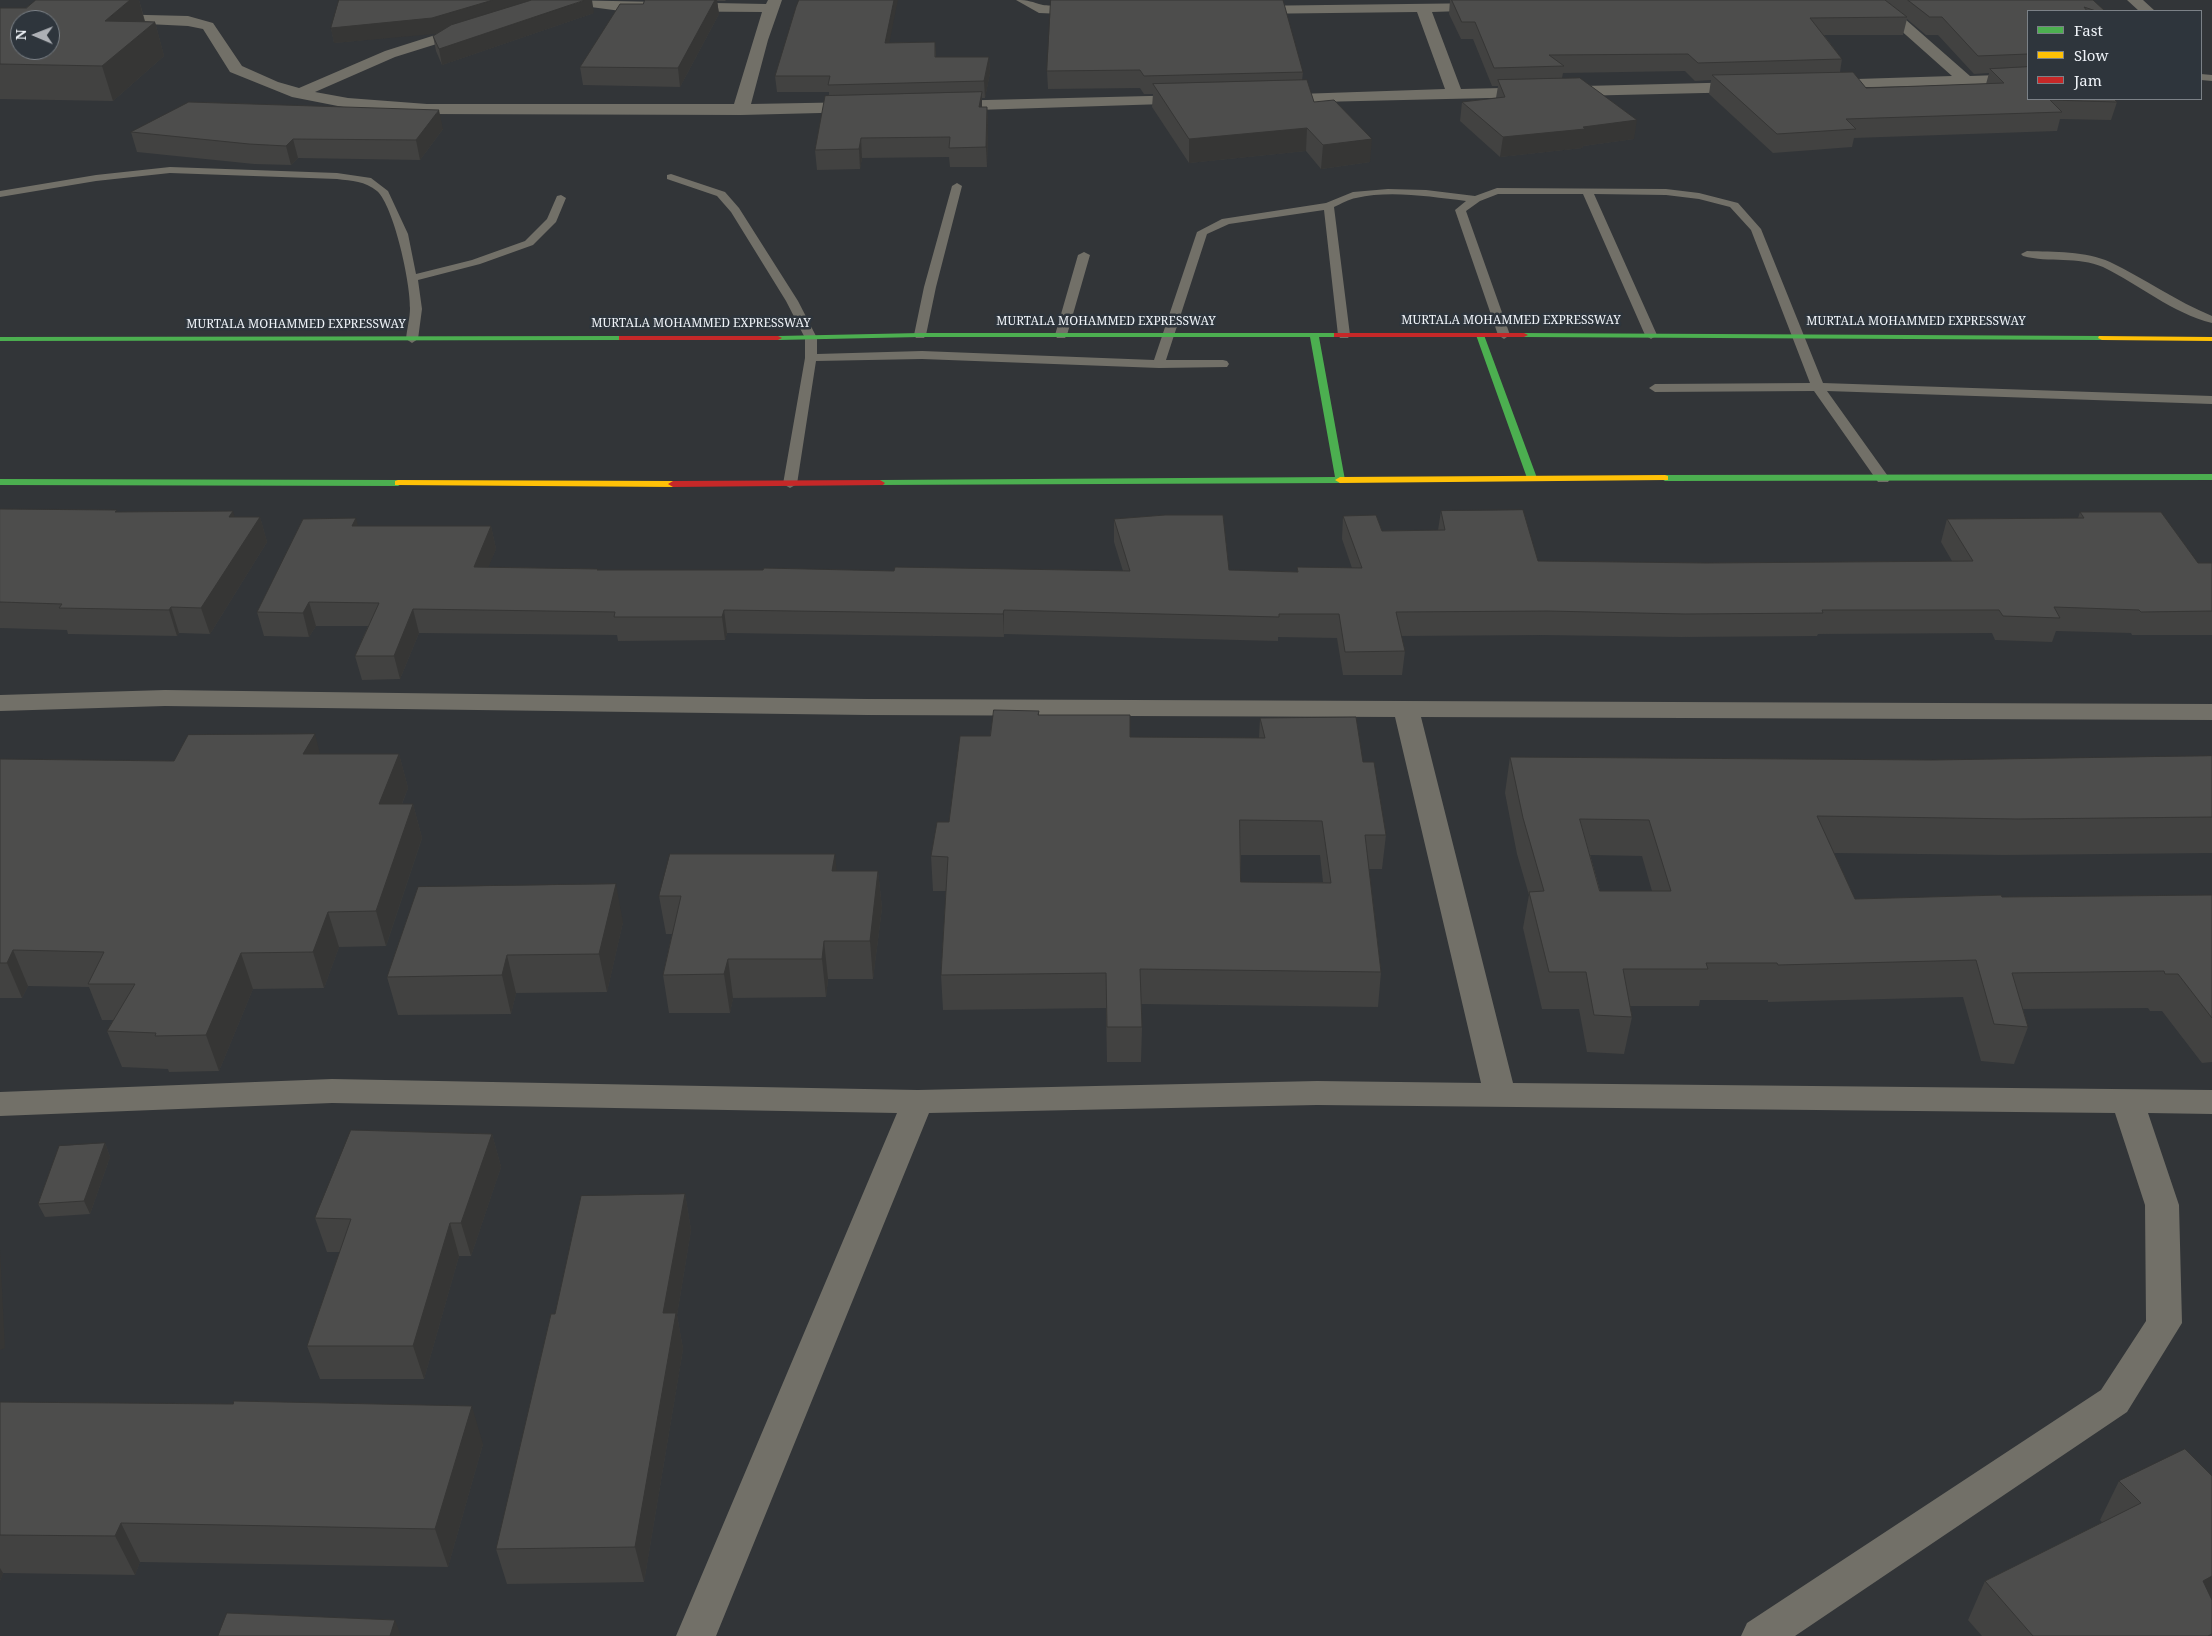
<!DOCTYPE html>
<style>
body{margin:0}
#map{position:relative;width:2212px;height:1636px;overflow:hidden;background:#323538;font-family:"Noto Serif",serif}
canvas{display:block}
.legend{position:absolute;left:2027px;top:10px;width:175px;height:90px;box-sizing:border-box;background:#2e353c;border:1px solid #7b8187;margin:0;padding:6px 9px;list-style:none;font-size:15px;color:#eff3f8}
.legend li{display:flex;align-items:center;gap:10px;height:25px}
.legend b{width:25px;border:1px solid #7b8187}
.north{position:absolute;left:10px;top:10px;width:50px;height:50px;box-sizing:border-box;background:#2e353c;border:1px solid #7b8187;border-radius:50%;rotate:271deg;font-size:14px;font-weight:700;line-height:20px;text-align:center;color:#eff3f8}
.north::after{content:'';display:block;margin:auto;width:18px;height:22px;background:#adb0b5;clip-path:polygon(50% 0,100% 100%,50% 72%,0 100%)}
</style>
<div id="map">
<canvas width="2212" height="1636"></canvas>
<ul class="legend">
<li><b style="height:6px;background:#4caf50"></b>Fast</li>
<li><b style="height:6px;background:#ffc107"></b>Slow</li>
<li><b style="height:6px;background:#c62828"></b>Jam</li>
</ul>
<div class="north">N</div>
</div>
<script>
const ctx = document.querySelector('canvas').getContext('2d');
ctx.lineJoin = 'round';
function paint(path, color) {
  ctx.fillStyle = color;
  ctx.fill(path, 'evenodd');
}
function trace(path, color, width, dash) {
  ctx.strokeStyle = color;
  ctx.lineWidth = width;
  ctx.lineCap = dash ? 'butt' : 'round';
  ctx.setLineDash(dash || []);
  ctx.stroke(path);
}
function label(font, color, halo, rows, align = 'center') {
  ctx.font = font + ' "Noto Serif",serif';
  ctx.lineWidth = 5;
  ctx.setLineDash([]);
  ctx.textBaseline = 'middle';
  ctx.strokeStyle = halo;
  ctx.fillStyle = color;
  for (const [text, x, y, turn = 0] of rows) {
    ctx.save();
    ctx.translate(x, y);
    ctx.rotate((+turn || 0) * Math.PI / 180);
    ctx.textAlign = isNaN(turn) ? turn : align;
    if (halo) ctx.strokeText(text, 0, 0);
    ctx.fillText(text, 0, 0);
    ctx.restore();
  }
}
const lane = new Path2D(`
 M 2201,74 L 2212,75 L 2212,81 L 2201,80 Z
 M 170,167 L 337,173 L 371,178 L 388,191 L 408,234 L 416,274 L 472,260 L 525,241 L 547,219 L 557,196 L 561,195 L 566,198 L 556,222 L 533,245 L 480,264 L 418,280 L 422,309 L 418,339 L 412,343 L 406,339 C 407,329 410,318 410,308 C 411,285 394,206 377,191 C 365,181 352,181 337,179 L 170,173 L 96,181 L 0,197 L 0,191 L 96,175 Z
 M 671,174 L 725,192 L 739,208 L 798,301 L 817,338 L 817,354 L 922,351 L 1154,360 L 1197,232 L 1222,219 L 1326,203 L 1353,192 L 1388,189 L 1426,190 L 1475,196 L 1497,188 L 1666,189 L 1699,193 L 1738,203 L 1761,229 L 1823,383 L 2212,396 L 2212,404 L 1827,391 L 1890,479 L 1888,482 L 1878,482 L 1814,391 L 1655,392 L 1649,388 L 1655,384 L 1810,383 L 1751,230 L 1730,207 L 1699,199 L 1666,195 L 1594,194 L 1657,335 L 1651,339 L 1645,335 L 1583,194 L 1498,194 L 1480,201 L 1466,211 L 1510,335 L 1504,339 L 1498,335 L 1455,210 L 1466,201 C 1431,197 1391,190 1356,198 C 1349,199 1341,204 1334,207 L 1350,335 L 1348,338 L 1340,338 L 1338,335 L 1324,210 L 1229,224 L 1207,234 L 1166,360 L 1223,360 L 1227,361 L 1229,364 L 1227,367 L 1159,368 L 922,359 L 816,361 L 797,484 L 790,488 L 783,484 L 805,358 L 805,338 L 786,301 L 731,212 L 717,196 L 667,179 L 667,175 Z
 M 957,183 L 962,186 L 936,287 L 926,335 L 924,338 L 916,338 L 914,335 L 924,287 L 952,186 Z
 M 2027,251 C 2054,252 2086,251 2110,262 C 2145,279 2176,301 2212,316 L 2212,323 C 2172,313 2140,285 2103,267 C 2078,256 2049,263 2023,256 L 2021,254 Z
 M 1084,252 L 1090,255 L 1067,335 L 1065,338 L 1057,338 L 1055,335 L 1078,255 Z`);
const street = new Path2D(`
 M 561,0 L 766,4 L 768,0 L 782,0 L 768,40 L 751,104 L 860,102 L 868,107 L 860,112 L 741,115 L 427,114 L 348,108 L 292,97 L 230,72 L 203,29 L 188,26 L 106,22 L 99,18 L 106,14 L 188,16 L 213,23 L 242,66 L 278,82 L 299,88 L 385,51 L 470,24 L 478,29 L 475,32 L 395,57 L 315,92 L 348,98 L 427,104 L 734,104 L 762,12 L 621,11 L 568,4 Z
 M 1016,0 C 1030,0 1031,2 1043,5 C 1055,7 1087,1 1094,11 L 1087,15 L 1039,13 Z
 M 1863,0 L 1881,0 L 1889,5 L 1970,76 L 2028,74 L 2028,84 L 1819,88 L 1817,85 L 1825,80 L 1952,76 L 1879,11 Z
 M 2127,0 L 2143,0 L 2155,11 L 2139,11 Z
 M 1487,3 L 1494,7 L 1492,10 L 1432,12 L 1461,89 L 1747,82 L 1755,87 L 1747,92 L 1275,103 L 1269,101 L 1267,98 L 1269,95 L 1445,89 L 1417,12 L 1247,14 L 1240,10 L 1247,6 Z
 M 1190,95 L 1196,97 L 1198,100 L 1196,103 L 945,111 L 937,106 L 945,101 Z
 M 165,690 L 867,699 L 2212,704 L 2212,720 L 1421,717 L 1513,1083 L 2212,1090 L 2212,1114 L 2148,1113 L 2179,1205 L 2182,1323 L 2127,1412 L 1795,1636 L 1741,1636 L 1747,1623 L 2101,1390 L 2146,1321 L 2145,1205 L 2115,1113 L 1317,1105 L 929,1113 L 716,1636 L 676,1636 L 897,1113 L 332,1103 L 0,1116 L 0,1092 L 332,1079 L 918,1090 L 1317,1081 L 1481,1083 L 1395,717 L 867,715 L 165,706 L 0,711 L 0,695 Z`);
const fast = new Path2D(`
 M 920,333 L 1340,333 L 1340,337 L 1319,337 L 1345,480 L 1340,483 L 877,485 L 875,483 L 880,480 L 1335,477 L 1310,337 L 920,337 L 778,340 L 774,338 L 778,336 Z
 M 1477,333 L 1484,335 L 1537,478 L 1535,480 L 1532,481 L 1527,478 L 1476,335 Z
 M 1521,333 L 2102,336 L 2106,338 L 2102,340 L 1524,337 L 1521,337 Z
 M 622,336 L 625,336 L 625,340 L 0,341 L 0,337 Z
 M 2212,474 L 2212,480 L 1665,481 L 1660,478 L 1665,475 Z
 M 0,479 L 398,480 L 403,483 L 398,486 L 0,485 Z`);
const slow = new Path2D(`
 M 2099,336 L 2212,337 L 2212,341 L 2102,340 L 2098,338 Z
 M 1665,475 L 1668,476 L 1668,480 L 1340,483 L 1335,480 L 1340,477 Z
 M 398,480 L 673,481 L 678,484 L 673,487 L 395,485 L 395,481 Z`);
const jam = new Path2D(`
 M 1334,333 L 1524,333 L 1528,335 L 1524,337 L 1334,337 Z
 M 619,336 L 778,336 L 782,338 L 778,340 L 619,340 Z
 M 880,480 L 885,483 L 883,485 L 673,487 L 668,484 L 673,481 Z`);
const wall = new Path2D(`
 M 139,0 L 145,21 L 155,22 L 164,56 L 113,101 L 0,99 L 0,8 L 26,8 Z
 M 645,0 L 726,0 L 725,1 L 717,1 L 719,14 L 680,87 L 583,85 L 580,67 L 643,4 Z
 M 1051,0 L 1303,72 L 1302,81 L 1314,102 L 1370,162 L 1321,169 L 1306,151 L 1189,163 L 1152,107 L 1153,94 L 1144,94 L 1140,88 L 1048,89 L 1047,71 Z
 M 1443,0 L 2093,0 L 2105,11 L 2028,11 L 2028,99 L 2117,102 L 2111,120 L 2060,119 L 2057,131 L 1854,138 L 1852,147 L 1773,153 L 1709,94 L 1711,80 L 1695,81 L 1685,71 L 1563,73 L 1562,78 L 1634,139 L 1583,146 L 1582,148 L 1500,157 L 1460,121 L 1462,102 L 1496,98 L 1498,86 L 1492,86 L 1473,39 L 1461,39 L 1449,14 L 1450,0 ZM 1907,19 L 1926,35 L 1938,35 L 1974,74 L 1989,73 L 1986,84 L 1866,88 L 1840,72 L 1842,59 L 1824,35 L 1903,35 Z
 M 594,13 L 442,65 L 436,51 L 433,36 L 437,33 L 334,43 L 331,28 Z
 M 935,42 L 936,57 L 989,57 L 990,73 L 985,98 L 982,98 L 982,107 L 987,107 L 988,126 L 987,167 L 950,167 L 949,157 L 862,158 L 860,169 L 817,170 L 815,150 L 829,96 L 829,92 L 777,92 L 775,76 L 889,43 Z
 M 443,129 L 420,160 L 298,158 L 291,165 L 254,164 L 137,152 L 131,132 Z
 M 0,509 L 118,512 L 235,517 L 260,517 L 267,542 L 210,634 L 179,633 L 177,636 L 68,634 L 67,630 L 0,628 Z
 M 1441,511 L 1538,561 L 1706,563 L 1952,561 L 1941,542 L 1947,519 L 2078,518 L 2080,512 L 2198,563 L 2212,563 L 2212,635 L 2132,635 L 2131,633 L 2056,631 L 2052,642 L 1995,640 L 1992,633 L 1818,634 L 1817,636 L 1681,637 L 1543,635 L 1401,636 L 1405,651 L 1402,675 L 1343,675 L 1337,638 L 1278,637 L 1278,641 L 1004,634 L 1004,637 L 727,633 L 725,640 L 618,641 L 617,635 L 419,633 L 400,679 L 362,680 L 355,656 L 368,626 L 316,626 L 309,637 L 264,636 L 257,612 L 358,526 L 491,526 L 496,549 L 488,567 L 598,569 L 598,570 L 894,571 L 1123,571 L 1114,542 L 1114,519 L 1229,570 L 1297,572 L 1297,567 L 1352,568 L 1342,539 L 1343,516 L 1382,531 L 1438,530 Z
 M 1039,711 L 1039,715 L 1130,737 L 1259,738 L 1260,718 L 1363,762 L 1386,835 L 1382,869 L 1369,869 L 1381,972 L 1378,1007 L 1141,1004 L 1142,1027 L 1141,1062 L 1107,1062 L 1106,1008 L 943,1010 L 941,975 L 946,891 L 933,891 L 931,856 L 949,822 ZM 1241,855 L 1320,855 L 1323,882 L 1241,882 Z
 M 320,754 L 399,754 L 408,788 L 402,804 L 413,804 L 422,838 L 386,946 L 339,947 L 324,988 L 253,989 L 219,1071 L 169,1072 L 168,1069 L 122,1067 L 107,1031 L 114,1020 L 102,1020 L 89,987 L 28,986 L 22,998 L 0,998 L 0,759 L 174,761 Z
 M 2212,756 L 2212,853 L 2005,855 L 1834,853 L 1855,899 L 2212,895 L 2212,1062 L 2202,1063 L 2162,1011 L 2150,1011 L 2148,1008 L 2023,1009 L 2028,1027 L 2014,1064 L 1981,1061 L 1963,997 L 1768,1002 L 1768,1000 L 1700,1000 L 1699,1006 L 1630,1006 L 1632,1017 L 1624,1054 L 1587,1052 L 1579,1009 L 1542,1009 L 1523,928 L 1529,895 L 1517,854 L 1505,793 L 1510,757 L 1932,760 ZM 1590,855 L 1642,856 L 1652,891 L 1600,891 Z
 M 837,871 L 878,871 L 882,908 L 873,979 L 828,979 L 826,997 L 733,998 L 730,1013 L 669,1013 L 663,975 L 672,934 L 666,934 L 659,896 Z
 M 623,922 L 607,992 L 516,993 L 511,1014 L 398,1015 L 387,977 Z
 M 492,1134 L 501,1167 L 471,1256 L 459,1256 L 424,1379 L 320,1379 L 307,1346 L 340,1252 L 327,1252 L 315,1218 Z
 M 105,1143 L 110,1157 L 90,1214 L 45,1217 L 38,1204 Z
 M 685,1194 L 691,1230 L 677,1315 L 683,1349 L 644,1582 L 507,1584 L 496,1549 L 555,1314 Z
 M 0,1402 L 483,1444 L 448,1567 L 140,1562 L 135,1575 L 3,1573 L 0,1581 Z
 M 2212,1476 L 2212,1636 L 1982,1636 L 1968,1620 L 1985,1581 L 2103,1523 L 2100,1520 L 2119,1481 Z`);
const shadedWall = new Path2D(`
 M 130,0 L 139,0 L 146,27 L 105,21 Z
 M 493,0 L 534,0 L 523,6 L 435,34 L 334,43 L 331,28 Z
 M 585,0 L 592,0 L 594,13 L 442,65 L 439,49 Z
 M 715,0 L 717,0 L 719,14 L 680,87 L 678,68 Z
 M 894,0 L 898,0 L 886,59 L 885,43 Z
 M 155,22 L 164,56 L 113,101 L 102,66 Z
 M 989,57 L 990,73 L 985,98 L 984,81 Z
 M 982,92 L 982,111 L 979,107 Z
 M 987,107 L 988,126 L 987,167 L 986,147 Z
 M 439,110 L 443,129 L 420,160 L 416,140 Z
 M 1637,120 L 1634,139 L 1583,146 L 1582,148 L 1500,157 L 1503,137 Z
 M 1307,128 L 1306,151 L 1189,163 L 1189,139 Z
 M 861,138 L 862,158 L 860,169 L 859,149 Z
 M 293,139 L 298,158 L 291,165 L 286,146 Z
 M 1372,139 L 1370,162 L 1321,169 L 1323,145 Z
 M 233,511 L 240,536 L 229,517 Z
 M 260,517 L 267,542 L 210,634 L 201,608 Z
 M 356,518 L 362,541 L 352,526 Z
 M 491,526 L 496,549 L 479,590 L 474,567 Z
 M 309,602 L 316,626 L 309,637 L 303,613 Z
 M 171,607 L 179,633 L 177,636 L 169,610 Z
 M 413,609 L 419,633 L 400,679 L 394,656 Z
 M 724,610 L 727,633 L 725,640 L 722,617 Z
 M 1004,610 L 1004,637 L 1003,614 Z
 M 315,734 L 324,769 L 303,754 Z
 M 399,754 L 408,788 L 388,839 L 379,804 Z
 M 413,804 L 422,838 L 386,946 L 376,911 Z
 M 835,854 L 839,892 L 832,871 Z
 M 878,871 L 882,908 L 873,979 L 870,941 Z
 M 616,884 L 623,922 L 607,992 L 599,954 Z
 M 328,912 L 339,947 L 324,988 L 313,952 Z
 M 824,941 L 828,979 L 826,997 L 822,959 Z
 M 13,950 L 28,986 L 22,998 L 7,963 Z
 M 241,953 L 253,989 L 219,1071 L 206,1035 Z
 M 507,955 L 516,993 L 511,1014 L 502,975 Z
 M 728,959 L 733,998 L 730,1013 L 724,974 Z
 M 492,1134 L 501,1167 L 471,1256 L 461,1223 Z
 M 105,1143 L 110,1157 L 90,1214 L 84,1201 Z
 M 685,1194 L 691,1230 L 677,1315 L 683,1349 L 644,1582 L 635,1547 L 663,1313 Z
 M 450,1223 L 459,1256 L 424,1379 L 413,1346 Z
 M 0,1250 L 5,1348 L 0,1350 Z
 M 472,1406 L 483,1444 L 448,1567 L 435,1529 Z
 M 121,1523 L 140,1562 L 135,1575 L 115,1536 Z
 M 0,1568 L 3,1573 L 0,1581 Z
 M 2212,1576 L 2212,1603 L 2203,1581 Z
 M 395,1620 L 401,1636 L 390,1636 Z`);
const building = new Path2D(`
 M 36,0 L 130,0 L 105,21 L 155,22 L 102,66 L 0,64 L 0,8 L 26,8 ZM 20,20 L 50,20 L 50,50 L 20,50 Z
 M 339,0 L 493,0 L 432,18 L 331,28 Z
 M 532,0 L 585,0 L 439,49 L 433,36 L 451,25 Z
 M 645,0 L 715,0 L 678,68 L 580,67 L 620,4 L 643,4 Z
 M 799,0 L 894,0 L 885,43 L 935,42 L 935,57 L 989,57 L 984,81 L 828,85 L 830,76 L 775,76 L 796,7 Z
 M 1051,0 L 1283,0 L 1303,72 L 1144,76 L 1140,70 L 1047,71 Z
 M 1452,0 L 1885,0 L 1907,17 L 1810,18 L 1842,59 L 1698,63 L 1688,54 L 1549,55 L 1564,66 L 1494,68 L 1475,22 L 1462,22 Z
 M 1908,0 L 2093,0 L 2105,11 L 2096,11 L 2084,7 L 2087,11 L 2028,11 L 2028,54 L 1978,56 L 1942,17 L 1930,17 Z
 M 2028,67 L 2028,99 L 2114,99 L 2117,102 L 2050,100 L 2062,112 L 1846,119 L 1856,129 L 1777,134 L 1712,75 L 1853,72 L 1866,88 L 2004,83 L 1990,69 Z
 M 1580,78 L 1637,120 L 1583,127 L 1585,129 L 1503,137 L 1462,102 L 1505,97 L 1498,80 Z
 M 1307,80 L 1314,102 L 1334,100 L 1372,139 L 1323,145 L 1307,128 L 1189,139 L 1153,84 Z
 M 982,92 L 979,107 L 987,107 L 986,147 L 949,148 L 950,137 L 861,138 L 859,149 L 815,150 L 825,96 Z
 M 189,102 L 439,110 L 416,140 L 293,139 L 286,146 L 249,144 L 131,132 Z
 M 0,509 L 117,510 L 115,512 L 233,511 L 229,517 L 260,517 L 201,608 L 171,607 L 169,610 L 59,608 L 62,604 L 0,602 Z
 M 1523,510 L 1538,561 L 1706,563 L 1973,561 L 1947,519 L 2084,518 L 2080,512 L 2161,512 L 2198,563 L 2212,563 L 2212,611 L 2141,612 L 2139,610 L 2054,607 L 2060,618 L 2003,616 L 1999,610 L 1822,610 L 1823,613 L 1685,614 L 1547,611 L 1396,612 L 1405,651 L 1345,652 L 1339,614 L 1279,614 L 1279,617 L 1004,610 L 1003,614 L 724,610 L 722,617 L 614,617 L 615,612 L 413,609 L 394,656 L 355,656 L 379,603 L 309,602 L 303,613 L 257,612 L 303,519 L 356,518 L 352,526 L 491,526 L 474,567 L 598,569 L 597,570 L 763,570 L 764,568 L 894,571 L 895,567 L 1130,571 L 1114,519 L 1165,515 L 1223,515 L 1229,570 L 1298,572 L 1297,567 L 1362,568 L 1343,516 L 1376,515 L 1382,531 L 1445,530 L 1441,511 Z
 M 994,710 L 1039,711 L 1038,715 L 1130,715 L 1130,737 L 1265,738 L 1260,718 L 1356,717 L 1363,762 L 1374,762 L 1386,835 L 1365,835 L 1381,972 L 1140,969 L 1142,1027 L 1107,1027 L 1106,973 L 941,975 L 948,857 L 931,856 L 937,822 L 949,822 L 960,736 L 990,736 ZM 1240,820 L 1322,821 L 1331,883 L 1241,882 Z
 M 315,734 L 303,754 L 399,754 L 379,804 L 413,804 L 376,911 L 328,912 L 313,952 L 241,953 L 206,1035 L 155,1036 L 156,1033 L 107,1031 L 135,984 L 88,984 L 104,952 L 13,950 L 7,963 L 0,963 L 0,759 L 174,761 L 188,735 Z
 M 2212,756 L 2212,817 L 2017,819 L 1817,816 L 1855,899 L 2001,895 L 2002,897 L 2212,895 L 2212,1018 L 2178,974 L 2165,974 L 2164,971 L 2012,973 L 2028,1027 L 1994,1024 L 1976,960 L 1778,965 L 1777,963 L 1706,963 L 1708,969 L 1623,969 L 1632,1017 L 1594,1015 L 1586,972 L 1549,972 L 1529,892 L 1544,891 L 1523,818 L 1510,757 L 1932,760 ZM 1580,819 L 1649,820 L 1671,891 L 1600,891 Z
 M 670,854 L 835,854 L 832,871 L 878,871 L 870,941 L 824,941 L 822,959 L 728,959 L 724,974 L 663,975 L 681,896 L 659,896 Z
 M 616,884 L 599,954 L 507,955 L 502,975 L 387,977 L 418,887 Z
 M 351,1130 L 492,1134 L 461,1223 L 450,1223 L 413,1346 L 307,1346 L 351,1219 L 315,1218 Z
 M 105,1143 L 84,1201 L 38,1204 L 59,1146 Z
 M 685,1194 L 663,1313 L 676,1313 L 635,1547 L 496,1549 L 551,1314 L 555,1314 L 581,1196 Z
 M 234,1401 L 472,1406 L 435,1529 L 121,1523 L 115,1536 L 0,1535 L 0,1402 L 233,1404 Z
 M 2185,1449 L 2212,1476 L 2212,1576 L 2203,1581 L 2212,1600 L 2212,1634 L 2208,1636 L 2033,1636 L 1985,1581 L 2141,1503 L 2119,1481 Z
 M 227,1613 L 395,1620 L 390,1636 L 218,1636 Z`);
const farStreetnames = [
 ["MURTALA MOHAMMED EXPRESSWAY",1511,321],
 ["MURTALA MOHAMMED EXPRESSWAY",1106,322],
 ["MURTALA MOHAMMED EXPRESSWAY",1916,322],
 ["MURTALA MOHAMMED EXPRESSWAY",701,324],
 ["MURTALA MOHAMMED EXPRESSWAY",296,325]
];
paint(lane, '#727068');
paint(street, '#727068');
paint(fast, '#4caf50');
paint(slow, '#ffc107');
paint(jam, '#c62828');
paint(wall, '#424241');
paint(shadedWall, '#363635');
paint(building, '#4d4d4c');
trace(building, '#363635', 1);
label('12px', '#eff3f8', '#2e353c', farStreetnames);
</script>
